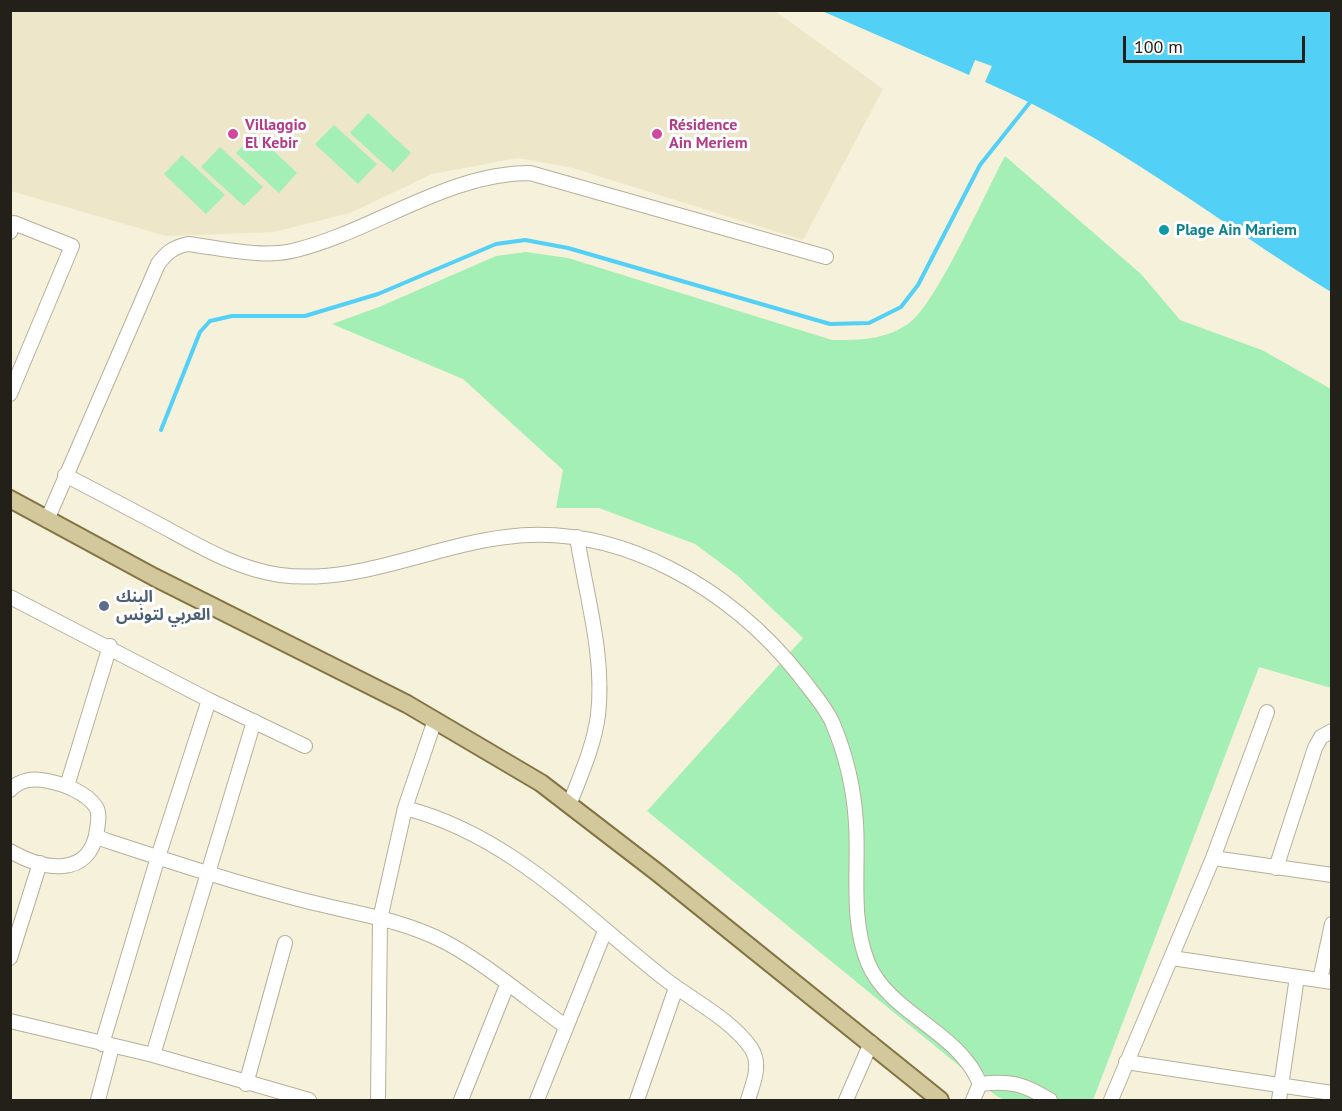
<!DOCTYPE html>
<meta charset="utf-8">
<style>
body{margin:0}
#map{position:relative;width:1342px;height:1111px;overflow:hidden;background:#f6f1db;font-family:"PT Sans",sans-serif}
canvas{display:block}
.frame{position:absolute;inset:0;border:12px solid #222019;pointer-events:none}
.scale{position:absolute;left:1123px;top:36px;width:182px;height:27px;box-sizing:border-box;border:3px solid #222019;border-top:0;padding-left:8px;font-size:18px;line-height:21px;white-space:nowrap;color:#222019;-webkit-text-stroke:4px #fff;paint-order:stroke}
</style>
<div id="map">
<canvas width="1342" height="1111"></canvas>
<div class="frame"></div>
<div class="scale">100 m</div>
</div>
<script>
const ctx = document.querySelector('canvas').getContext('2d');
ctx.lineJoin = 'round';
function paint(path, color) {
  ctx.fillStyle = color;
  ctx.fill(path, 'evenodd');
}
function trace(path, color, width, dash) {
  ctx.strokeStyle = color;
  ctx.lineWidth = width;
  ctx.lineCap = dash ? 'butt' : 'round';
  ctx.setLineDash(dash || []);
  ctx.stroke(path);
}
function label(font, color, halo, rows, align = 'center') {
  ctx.font = font + ' "PT Sans","Noto Sans Arabic",sans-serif';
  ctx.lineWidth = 6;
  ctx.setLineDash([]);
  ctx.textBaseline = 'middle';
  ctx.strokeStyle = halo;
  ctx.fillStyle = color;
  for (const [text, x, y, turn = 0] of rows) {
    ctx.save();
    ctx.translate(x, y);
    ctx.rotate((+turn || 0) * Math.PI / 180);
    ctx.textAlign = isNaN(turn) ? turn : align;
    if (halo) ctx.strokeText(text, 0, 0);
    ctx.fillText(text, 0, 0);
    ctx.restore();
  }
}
const built = new Path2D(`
 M 10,11 L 775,11 L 883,89 L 803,240 L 573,168 L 518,158 L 432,174 L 350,213 L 274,232 L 166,236 L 11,191 Z`);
const green = new Path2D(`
 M 368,113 L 411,153 L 393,172 L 350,133 Z
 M 334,125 L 377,164 L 358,184 L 315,144 Z
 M 255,133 L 297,173 L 279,193 L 236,153 Z
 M 220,147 L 263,187 L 244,206 L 201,167 Z
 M 182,155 L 225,195 L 206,214 L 164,174 Z
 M 1005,156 L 1141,274 L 1180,320 L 1262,350 L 1331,389 L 1331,688 L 1259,667 L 1093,1100 L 1004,1100 L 995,1095 L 647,811 L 803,638 L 738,576 L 695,544 L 599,508 L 556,508 L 563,470 L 463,379 L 332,324 L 379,307 L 496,256 L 526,252 L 568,258 L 832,340 C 860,340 884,340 908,324 C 936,305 986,191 1005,156 Z`);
const water = new Path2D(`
 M 822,11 L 1331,11 L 1331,292 C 1216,221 1111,136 985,82 L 992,66 L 975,60 L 969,75 Z`);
const stream = new Path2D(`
 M 161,430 L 200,332 L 210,321 L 232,316 L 305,316 L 378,294 L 496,244 L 525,240 L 568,248 L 830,324 L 869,323 L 901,307 L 918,285 L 980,165 L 1031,101`);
const minor = new Path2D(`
 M 10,232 L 14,223 L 72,246 L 10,394
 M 65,475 C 98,492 130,509 162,526 C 199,546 237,569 280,575 C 358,585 430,546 506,537 C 620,522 732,590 800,676 C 811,691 826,707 833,724 C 846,755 854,790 856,823 C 859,870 850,918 868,963 C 889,1014 959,1031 980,1084 L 973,1100
 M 47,520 L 158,264 C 167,252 174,247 188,244 C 221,248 259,258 292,251 C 373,232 446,173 530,173 L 826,257
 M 10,597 L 209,700 L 305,746
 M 67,786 L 110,646
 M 10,790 C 21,779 33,778 48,781 C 64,784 87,793 96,807 C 100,813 98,823 97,830 C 90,879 43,870 10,851
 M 570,803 C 581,774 594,746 598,715 C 605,656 586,595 577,537
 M 405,808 C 510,835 582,914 665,979 C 692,1000 731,1019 751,1048 C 762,1065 753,1083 748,1100
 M 96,837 C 166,860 235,883 306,901 C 353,913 406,920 449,944 C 490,967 527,999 565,1026
 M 1213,858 L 1332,875
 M 1276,868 L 1315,748 L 1321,737 L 1332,731
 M 10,958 L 40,863
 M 1172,958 L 1332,982
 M 1320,980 L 1332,924
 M 10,1021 L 153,1055 L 309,1100
 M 102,1044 L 158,857 L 209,700
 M 153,1055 L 254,721
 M 1126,1062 L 1332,1093
 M 246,1084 L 285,943
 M 980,1084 C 1010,1080 1024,1084 1050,1100
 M 98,1100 L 112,1047
 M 378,1100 L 380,919 L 405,808 L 435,720
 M 461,1100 L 507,985
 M 537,1100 L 605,931
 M 637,1100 L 676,988
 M 846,1100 L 871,1043
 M 1111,1100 L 1213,858 L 1267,712
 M 1279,1100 L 1297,977`);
const major = new Path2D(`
 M 10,499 L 154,577 L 407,704 L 541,783 L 658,873 L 940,1100`);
const markers = [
 [233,134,6,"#d1479c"],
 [657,134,6,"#d1479c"],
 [1164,230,6,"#0f9aa8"],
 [104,606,6,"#5c6f8a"]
];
const hotelNames = [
 ["Villaggio",245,125],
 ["El Kebir",245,143],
 ["Résidence",669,125],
 ["Ain Meriem",669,143]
];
const cultureNames = [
 ["Plage Ain Mariem",1176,230]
];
const serviceNames = [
 ["البنك",116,597],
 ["العربي لتونس",116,615]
];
paint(built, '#ede6c9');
paint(green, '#a4efb5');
paint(water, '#53d0f5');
trace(stream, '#53d0f5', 4);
trace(minor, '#b5b09b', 16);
trace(major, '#827443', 20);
trace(minor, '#fff', 14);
trace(major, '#d3c79c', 16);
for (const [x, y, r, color] of markers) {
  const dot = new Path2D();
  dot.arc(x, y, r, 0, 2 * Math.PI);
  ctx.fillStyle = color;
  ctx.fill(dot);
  trace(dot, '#fff', 2);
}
label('bold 16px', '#b23c85', '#fff', hotelNames, 'left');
label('bold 16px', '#0d838f', '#fff', cultureNames, 'left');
label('bold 16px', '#4e5e75', '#fff', serviceNames, 'left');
</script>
